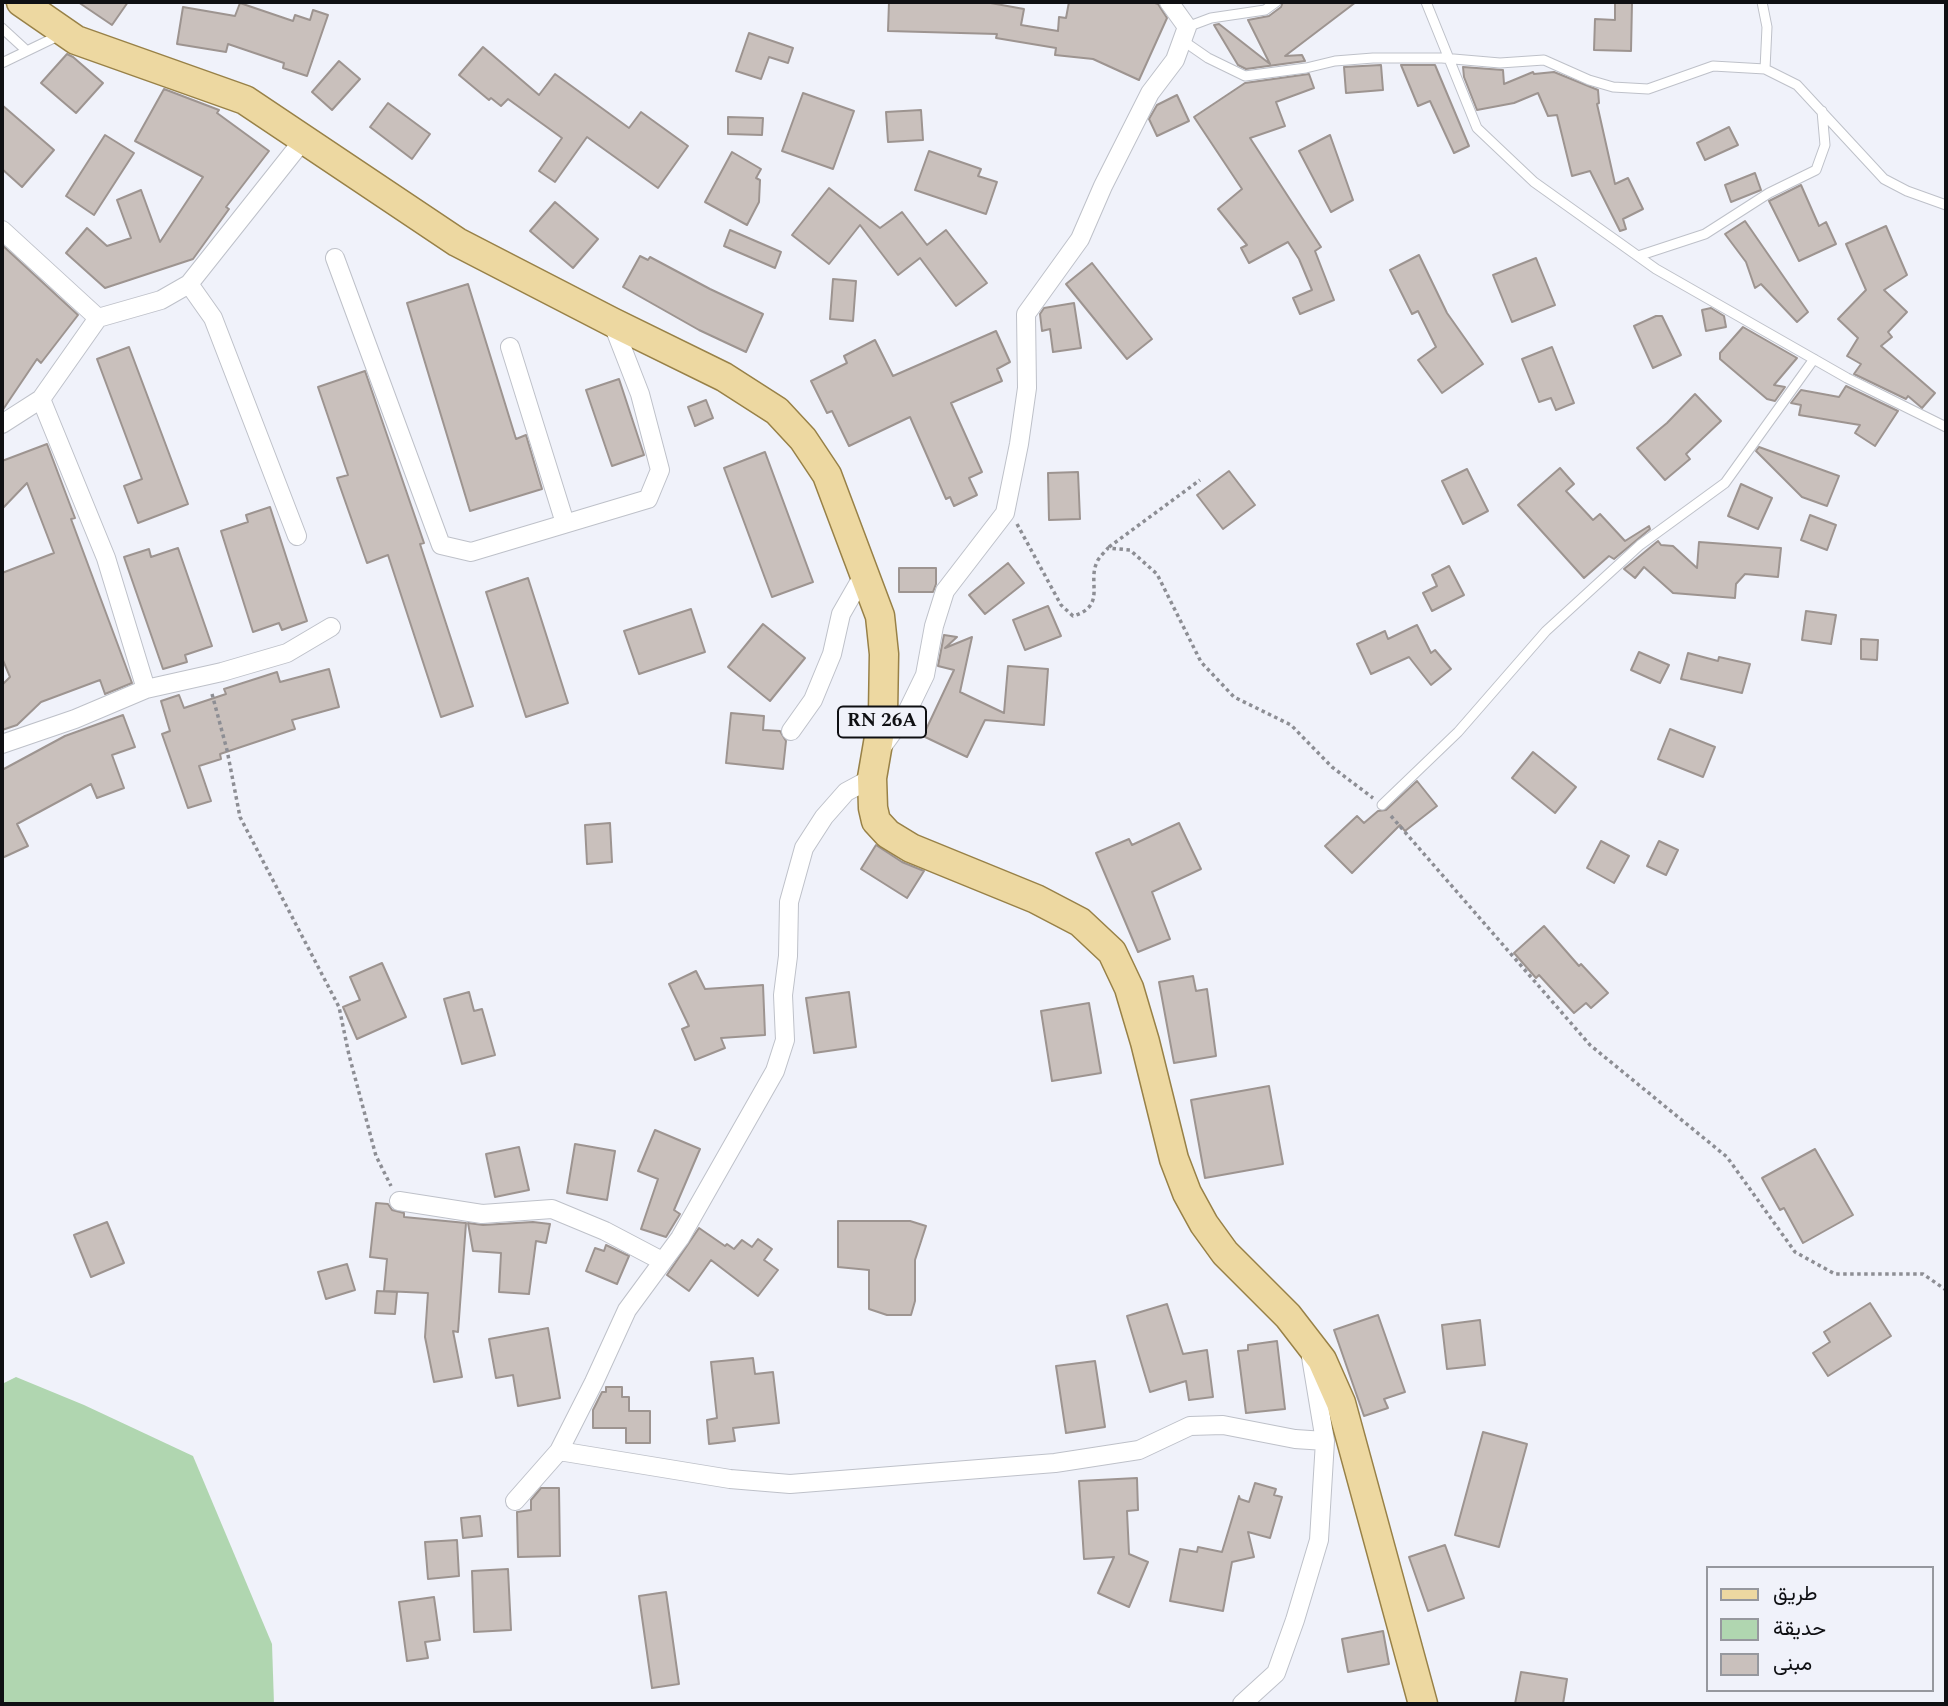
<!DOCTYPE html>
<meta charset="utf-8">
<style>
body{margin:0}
#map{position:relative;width:1948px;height:1706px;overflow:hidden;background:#f0f2fa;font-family:Spectral,Vazirmatn,serif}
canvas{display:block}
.frame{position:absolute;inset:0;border:4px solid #0f1013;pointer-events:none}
.legend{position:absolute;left:1706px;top:1566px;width:228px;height:126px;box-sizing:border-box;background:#f0f2fa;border:2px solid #96989e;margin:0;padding:9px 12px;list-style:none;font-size:21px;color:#0f1013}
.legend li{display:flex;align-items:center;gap:14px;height:35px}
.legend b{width:35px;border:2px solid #96989e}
</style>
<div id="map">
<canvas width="1948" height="1706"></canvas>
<div class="frame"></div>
<ul class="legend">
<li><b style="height:9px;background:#edd8a1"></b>طريق</li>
<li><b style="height:19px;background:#b0d6b0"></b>حديقة</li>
<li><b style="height:19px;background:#c9c0bc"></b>مبنى</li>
</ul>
</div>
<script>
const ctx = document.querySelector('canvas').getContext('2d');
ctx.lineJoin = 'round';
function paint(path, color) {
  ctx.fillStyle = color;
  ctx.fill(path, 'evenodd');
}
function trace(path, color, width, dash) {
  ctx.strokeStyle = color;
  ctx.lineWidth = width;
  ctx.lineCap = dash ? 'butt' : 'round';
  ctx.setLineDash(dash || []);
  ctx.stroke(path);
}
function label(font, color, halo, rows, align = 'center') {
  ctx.font = font + ' Spectral,serif';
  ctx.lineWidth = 5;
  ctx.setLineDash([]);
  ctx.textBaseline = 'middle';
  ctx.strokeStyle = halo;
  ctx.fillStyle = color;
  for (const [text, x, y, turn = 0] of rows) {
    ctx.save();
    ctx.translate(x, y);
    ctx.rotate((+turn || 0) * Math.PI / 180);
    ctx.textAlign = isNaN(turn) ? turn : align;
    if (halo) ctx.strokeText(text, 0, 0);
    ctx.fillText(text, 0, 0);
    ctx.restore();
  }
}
const green = new Path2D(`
 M 16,1377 L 84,1405 L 193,1456 L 272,1644 L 274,1704 L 2,1704 L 2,1384 Z`);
const building = new Path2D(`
 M 78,2 L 128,2 L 112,25 Z
 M 889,2 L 985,2 L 1024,9 L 1021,25 L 1058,31 L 1059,17 L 1066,18 L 1069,2 L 1152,2 L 1158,4 L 1167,18 L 1139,80 L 1093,59 L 1055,55 L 1056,48 L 996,38 L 997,34 L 888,31 Z
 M 1283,2 L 1356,2 L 1285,56 L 1302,55 L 1305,61 L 1246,69 L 1238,65 L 1214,25 L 1219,24 L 1270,64 L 1248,20 L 1269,16 L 1281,7 Z
 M 1615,2 L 1632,3 L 1631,51 L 1594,50 L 1595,19 L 1615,20 Z
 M 240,3 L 293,21 L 295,15 L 310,20 L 313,10 L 328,15 L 307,76 L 283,68 L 284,63 L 228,44 L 226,52 L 177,44 L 183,7 L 235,16 Z
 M 749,33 L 793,48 L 788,63 L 769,57 L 761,79 L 736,71 Z
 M 483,47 L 539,95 L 555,74 L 629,128 L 641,112 L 688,146 L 658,188 L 587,137 L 555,182 L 539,171 L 562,138 L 508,99 L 501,106 L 491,98 L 489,100 L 459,75 Z
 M 67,54 L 73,57 L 103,83 L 76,113 L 41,83 Z
 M 339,61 L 360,79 L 332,110 L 312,92 Z
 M 1381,65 L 1383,90 L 1346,93 L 1344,67 Z
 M 1401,65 L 1435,65 L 1469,146 L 1454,153 L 1430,101 L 1418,106 Z
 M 1463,67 L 1503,70 L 1504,84 L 1533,72 L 1534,74 L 1554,72 L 1598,90 L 1599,103 L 1597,104 L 1615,184 L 1628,178 L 1643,209 L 1623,219 L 1626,229 L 1620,231 L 1590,171 L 1572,176 L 1557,115 L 1548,116 L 1538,93 L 1514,103 L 1477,110 L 1464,77 Z
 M 1309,74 L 1314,88 L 1276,102 L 1285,126 L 1250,138 L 1321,247 L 1315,251 L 1334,300 L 1300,314 L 1293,298 L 1312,290 L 1299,259 L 1288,242 L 1249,263 L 1241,248 L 1247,245 L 1218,209 L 1242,189 L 1194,117 L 1245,83 Z
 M 164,89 L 219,110 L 217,113 L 269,151 L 226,207 L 229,209 L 193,259 L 105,288 L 66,253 L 87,228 L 107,246 L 131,238 L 117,200 L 141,190 L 160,242 L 203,177 L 135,141 Z
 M 803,93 L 854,111 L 833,169 L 782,151 Z
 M 1177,95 L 1189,121 L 1157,136 L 1149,119 L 1157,105 Z
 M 388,103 L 430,134 L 412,159 L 370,127 Z
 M 2,105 L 54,150 L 22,187 L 2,169 Z
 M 921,110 L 923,140 L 888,142 L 886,112 Z
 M 728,117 L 763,118 L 762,135 L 728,134 Z
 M 1729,127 L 1738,145 L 1705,160 L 1697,143 Z
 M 105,135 L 134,153 L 94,215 L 66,196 Z
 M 1330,135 L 1353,200 L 1331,212 L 1299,151 Z
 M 929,151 L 981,169 L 978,176 L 997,182 L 986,214 L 915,190 Z
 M 732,152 L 761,169 L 756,178 L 760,180 L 759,202 L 747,225 L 705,202 Z
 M 1755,173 L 1761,190 L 1731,202 L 1725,185 Z
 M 1801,185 L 1819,226 L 1826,222 L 1836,244 L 1799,261 L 1769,201 Z
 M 829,188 L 880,228 L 902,212 L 927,245 L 946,230 L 987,283 L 956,306 L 920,258 L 898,275 L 860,225 L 829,264 L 792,235 Z
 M 555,202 L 598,239 L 573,268 L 530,231 Z
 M 1745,221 L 1808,312 L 1797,322 L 1761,284 L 1755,288 L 1746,262 L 1725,234 Z
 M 1886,226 L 1907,275 L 1884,290 L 1907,312 L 1888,332 L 1892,337 L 1881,346 L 1935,393 L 1922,408 L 1908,396 L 1906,399 L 1854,374 L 1861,364 L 1847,356 L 1858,338 L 1838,319 L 1866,290 L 1846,244 Z
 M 730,230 L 781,252 L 775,268 L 724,246 Z
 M 2,245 L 78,315 L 41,363 L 37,359 L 2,411 Z
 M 1419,255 L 1447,313 L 1483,364 L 1442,393 L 1418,360 L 1436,347 L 1418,311 L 1412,314 L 1390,270 Z
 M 640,256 L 648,260 L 650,257 L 710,289 L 763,314 L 746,352 L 699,330 L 623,287 Z
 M 1536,258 L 1555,305 L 1512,322 L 1493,275 Z
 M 1092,263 L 1152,339 L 1127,359 L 1066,284 Z
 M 833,279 L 856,281 L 853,321 L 830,319 Z
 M 468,284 L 516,439 L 526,435 L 542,489 L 470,511 L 407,303 Z
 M 1074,303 L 1081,348 L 1053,352 L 1050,329 L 1042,331 L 1040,314 L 1044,308 Z
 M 1711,308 L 1724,316 L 1726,327 L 1706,331 L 1702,310 Z
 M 1656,316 L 1662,316 L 1681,355 L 1653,368 L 1634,326 Z
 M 1743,327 L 1797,358 L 1774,385 L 1785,387 L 1775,401 L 1767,399 L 1720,359 L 1720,353 Z
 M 996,331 L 1010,362 L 997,369 L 1002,381 L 951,403 L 982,472 L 969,478 L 977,495 L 954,506 L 950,497 L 946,499 L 910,417 L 849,446 L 832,411 L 827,413 L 811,381 L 847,363 L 844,356 L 875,340 L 893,376 Z
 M 129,347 L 188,504 L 138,523 L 124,486 L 142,479 L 97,359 Z
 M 1552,347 L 1574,403 L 1556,410 L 1551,398 L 1539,402 L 1522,359 Z
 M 365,371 L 424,543 L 420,544 L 473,706 L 441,717 L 388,555 L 367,563 L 337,478 L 348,475 L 318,387 Z
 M 619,379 L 644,455 L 612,466 L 586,390 Z
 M 1846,386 L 1898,411 L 1875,446 L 1855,433 L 1860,425 L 1799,415 L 1801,405 L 1791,403 L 1801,390 L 1839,397 Z
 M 1695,394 L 1721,421 L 1686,454 L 1690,459 L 1665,480 L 1637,448 L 1667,423 Z
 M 706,400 L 713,418 L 695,426 L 688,407 Z
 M 47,444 L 75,518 L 71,519 L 132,683 L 105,694 L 100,680 L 41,702 L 17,725 L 2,730 L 2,685 L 10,677 L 2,658 L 2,573 L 54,553 L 27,483 L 2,509 L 2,461 Z
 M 1759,447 L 1839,476 L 1827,506 L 1802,497 L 1756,451 Z
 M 765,452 L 813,582 L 772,597 L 724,468 Z
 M 1560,468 L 1574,484 L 1566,491 L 1593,520 L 1600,514 L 1625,541 L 1649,526 L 1650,529 L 1614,559 L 1609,556 L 1584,578 L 1518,505 Z
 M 1467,469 L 1488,511 L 1463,524 L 1442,481 Z
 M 1229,471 L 1255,505 L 1223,529 L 1197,495 Z
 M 1078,472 L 1080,519 L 1049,520 L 1048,473 Z
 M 1741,484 L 1772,498 L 1758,529 L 1728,516 Z
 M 270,507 L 307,621 L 282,630 L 279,623 L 253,632 L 221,531 L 248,522 L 246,515 Z
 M 1810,515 L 1836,525 L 1827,550 L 1801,540 Z
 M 1658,541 L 1661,545 L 1673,546 L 1697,568 L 1699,542 L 1781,548 L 1778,577 L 1745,574 L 1736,584 L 1735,598 L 1673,593 L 1644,567 L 1635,578 L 1624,569 Z
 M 178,548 L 212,646 L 185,655 L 187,662 L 163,669 L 124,557 L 149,549 L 151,557 Z
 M 1008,563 L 1024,583 L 985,614 L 969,595 Z
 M 1449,566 L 1464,595 L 1432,611 L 1423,593 L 1437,586 L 1432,575 Z
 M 899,568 L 936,568 L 936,584 L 933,592 L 899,592 Z
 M 528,578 L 568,703 L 526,717 L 486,592 Z
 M 1048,606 L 1061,636 L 1025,650 L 1013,620 Z
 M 691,609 L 705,652 L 639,674 L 624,631 Z
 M 1806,611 L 1836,615 L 1831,644 L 1802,640 Z
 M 763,624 L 805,658 L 770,701 L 728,667 Z
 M 1417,625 L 1431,653 L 1435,650 L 1451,669 L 1431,685 L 1409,657 L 1371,674 L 1357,644 L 1385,631 L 1388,639 Z
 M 944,635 L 957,637 L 945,648 L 972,637 L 960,692 L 1004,713 L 1008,666 L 1048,669 L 1044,725 L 985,720 L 967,757 L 923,736 L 954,670 L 938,666 Z
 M 1861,639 L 1878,640 L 1877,660 L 1861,659 Z
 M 1639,652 L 1669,665 L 1660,683 L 1631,670 Z
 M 1688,653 L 1718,661 L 1719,657 L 1750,664 L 1742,693 L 1681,679 Z
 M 329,669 L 339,707 L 292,720 L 295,729 L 220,754 L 221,759 L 199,766 L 211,801 L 188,808 L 162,734 L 170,731 L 161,701 L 179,695 L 184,708 L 226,694 L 224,689 L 277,672 L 280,682 Z
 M 731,713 L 764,716 L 763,730 L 780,731 L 786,741 L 783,769 L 726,763 Z
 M 123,715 L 135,747 L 112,755 L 124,788 L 97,798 L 91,784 L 17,824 L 28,846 L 2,858 L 2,770 L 65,736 Z
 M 1670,729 L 1715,747 L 1703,777 L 1658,759 Z
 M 1533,752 L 1576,787 L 1555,813 L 1512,778 Z
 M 1417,781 L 1437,806 L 1405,831 L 1400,825 L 1352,873 L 1325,846 L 1357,816 L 1364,823 L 1378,811 L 1386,810 Z
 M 610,823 L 612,862 L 587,864 L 585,825 Z
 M 1179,823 L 1201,869 L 1152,892 L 1170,939 L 1138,952 L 1096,853 L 1129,839 L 1132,845 Z
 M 1601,841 L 1629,856 L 1614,883 L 1587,868 Z
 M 1659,841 L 1678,850 L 1666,875 L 1647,866 Z
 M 876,845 L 902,862 L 924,871 L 907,898 L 861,869 Z
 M 1544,926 L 1579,966 L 1581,964 L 1608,993 L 1591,1008 L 1586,1003 L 1574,1013 L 1539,975 L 1536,978 L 1514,953 Z
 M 382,963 L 406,1017 L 357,1039 L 343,1007 L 360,1000 L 350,977 Z
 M 696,971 L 705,989 L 763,985 L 765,1035 L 721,1038 L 725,1048 L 695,1060 L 682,1029 L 689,1026 L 669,984 Z
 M 1193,976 L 1196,991 L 1207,989 L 1216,1056 L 1174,1063 L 1159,982 Z
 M 469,992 L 474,1011 L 482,1009 L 495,1055 L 462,1064 L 444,999 Z
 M 849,992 L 856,1047 L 814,1053 L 806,998 Z
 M 1089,1003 L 1101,1073 L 1052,1081 L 1041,1011 Z
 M 1269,1086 L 1283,1164 L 1205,1178 L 1191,1100 Z
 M 655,1130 L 700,1149 L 674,1210 L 680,1214 L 666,1237 L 641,1229 L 658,1179 L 638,1171 Z
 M 575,1144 L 615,1151 L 607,1200 L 567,1193 Z
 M 519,1147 L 529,1190 L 495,1197 L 486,1154 Z
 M 1815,1149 L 1853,1215 L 1803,1243 L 1784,1208 L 1780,1210 L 1762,1178 Z
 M 376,1203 L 388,1204 L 392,1210 L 404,1213 L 404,1217 L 466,1223 L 458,1332 L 453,1331 L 462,1377 L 434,1382 L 425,1337 L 428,1293 L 384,1291 L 387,1259 L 370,1257 Z
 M 838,1221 L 910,1221 L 926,1226 L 915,1260 L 915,1301 L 911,1315 L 887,1315 L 869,1309 L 869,1270 L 838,1267 Z
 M 107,1222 L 124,1263 L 91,1277 L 74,1235 Z
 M 533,1222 L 550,1224 L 546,1243 L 536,1241 L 529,1294 L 499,1292 L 501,1253 L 473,1251 L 468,1223 L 483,1225 Z
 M 699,1228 L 725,1246 L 727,1244 L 734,1249 L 742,1240 L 752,1247 L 758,1239 L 772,1249 L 764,1260 L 778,1270 L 758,1296 L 711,1260 L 689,1291 L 667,1275 Z
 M 606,1245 L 629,1256 L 617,1284 L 586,1271 L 595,1248 L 604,1251 Z
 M 347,1264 L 355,1290 L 326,1299 L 318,1272 Z
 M 377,1291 L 397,1292 L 395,1314 L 375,1313 Z
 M 1870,1303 L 1891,1336 L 1828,1376 L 1813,1353 L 1830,1342 L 1824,1332 Z
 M 1167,1304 L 1183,1354 L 1207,1350 L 1213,1397 L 1189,1400 L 1186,1381 L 1150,1392 L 1127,1316 Z
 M 1378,1315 L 1405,1392 L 1384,1399 L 1388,1408 L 1364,1416 L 1334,1330 Z
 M 1480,1320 L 1485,1365 L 1447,1369 L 1442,1325 Z
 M 548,1328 L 560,1398 L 518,1406 L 513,1375 L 496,1378 L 489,1339 Z
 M 1277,1341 L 1285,1409 L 1246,1413 L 1238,1351 L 1248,1350 L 1248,1345 Z
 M 753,1358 L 755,1374 L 773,1372 L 779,1423 L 733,1428 L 735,1441 L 709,1444 L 707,1420 L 717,1418 L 711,1362 Z
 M 1095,1361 L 1105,1427 L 1066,1433 L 1056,1366 Z
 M 606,1387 L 622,1387 L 622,1397 L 629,1397 L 629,1411 L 650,1411 L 650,1443 L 626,1443 L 626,1428 L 593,1428 L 593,1410 L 602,1392 L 606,1392 Z
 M 1483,1432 L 1527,1444 L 1499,1547 L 1455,1535 Z
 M 1137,1478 L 1138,1510 L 1127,1511 L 1129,1554 L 1148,1562 L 1129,1607 L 1098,1593 L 1114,1557 L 1084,1559 L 1079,1481 Z
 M 1255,1483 L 1276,1489 L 1274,1495 L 1282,1497 L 1270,1538 L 1248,1532 L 1254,1557 L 1232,1562 L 1223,1611 L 1170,1601 L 1180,1549 L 1197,1552 L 1198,1547 L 1222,1552 L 1239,1496 L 1240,1499 L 1249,1502 Z
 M 541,1488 L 559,1488 L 560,1556 L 518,1557 L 517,1512 L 531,1510 L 531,1500 Z
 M 480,1516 L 482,1536 L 463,1538 L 461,1518 Z
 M 457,1540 L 459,1576 L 428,1579 L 425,1542 Z
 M 1445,1545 L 1464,1598 L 1428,1611 L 1409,1557 Z
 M 508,1569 L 511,1630 L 474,1632 L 472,1571 Z
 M 666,1592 L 679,1684 L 652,1688 L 639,1596 Z
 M 434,1597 L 440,1640 L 425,1642 L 428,1658 L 407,1661 L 399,1602 Z
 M 1383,1631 L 1389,1664 L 1348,1672 L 1342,1639 Z
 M 1521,1672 L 1567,1679 L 1563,1704 L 1515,1704 Z`);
const path = new Path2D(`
 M 1017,524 L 1061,605 L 1073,616 C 1107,606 1087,583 1097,562 C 1099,557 1105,552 1108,548 L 1130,550 L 1157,574 L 1201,662 L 1234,697 L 1291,725 L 1332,767 L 1373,798
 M 1109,547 L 1200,480
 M 212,694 L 227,750 L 240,817 L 339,1007 L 349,1055 L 376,1156 L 391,1186
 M 1391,816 L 1590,1045 L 1727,1157 L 1795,1252 L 1835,1274 L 1923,1274 L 1946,1290`);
const lane = new Path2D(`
 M 1426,2 L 1477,128 L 1534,182 L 1656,269 L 1847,378 L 1946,427
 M 1762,2 L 1767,27 L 1765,69
 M 1187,27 L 1211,18 L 1265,10 L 1276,2
 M 2,28 L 27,51
 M 1182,40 L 1208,58 L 1245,76 L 1306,68 L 1335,61 L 1373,58 L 1442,58 L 1500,63 L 1544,60 L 1589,80 L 1613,87 L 1648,89 L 1713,66 L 1765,69 L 1797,85 L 1884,179 L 1907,191 L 1946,205
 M 2,63 L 60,35
 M 1638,256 L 1705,234 L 1769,193 L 1816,170 L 1825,145 L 1822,111
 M 1382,805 L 1458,732 L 1546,631 L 1640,545 L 1725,483 L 1814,359`);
const street = new Path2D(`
 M 2,230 L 98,318 L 161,300 L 189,284 L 304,139
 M 335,258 L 441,545 L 471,552 L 648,499 L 660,470 L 640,394 L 612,322
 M 189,284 L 213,318 L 297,536
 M 98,318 L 41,399 L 106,558 L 146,689
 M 510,347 L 565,523
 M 2,424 L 41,399
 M 791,731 L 813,700 L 832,654 L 841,614 L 864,574
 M 2,744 L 75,719 L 146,689 L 222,672 L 287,653 L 331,627
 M 882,747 L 907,712 L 925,675 L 934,626 L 945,591 L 1005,513 L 1019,444 L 1027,388 L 1026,314 L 1080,239 L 1103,186 L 1150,93 L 1175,60 L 1187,27 L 1169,2
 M 399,1201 L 482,1214 L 552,1209 L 605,1231 L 662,1261
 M 559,1451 L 730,1479 L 790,1484 L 1055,1463 L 1139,1450 L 1190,1426 L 1223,1425 L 1295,1439 L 1325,1441
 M 515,1501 L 559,1451 L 594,1382 L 627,1310 L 680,1238 L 775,1071 L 785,1040 L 783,995 L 788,956 L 789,902 L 804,848 L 824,817 L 846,792 L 872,778
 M 1242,1704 L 1276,1673 L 1295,1620 L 1319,1540 L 1325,1441 L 1311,1357`);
const primary = new Path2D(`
 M 21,2 L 76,40 L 245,100 L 457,242 L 612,322 L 724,377 L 777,411 L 803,439 L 827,475 L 880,616 L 884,654 L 883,714 L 872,778 L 873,808 L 876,821 L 888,834 L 911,848 L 1036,899 L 1080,922 L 1112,952 L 1129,988 L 1145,1042 L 1174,1159 L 1187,1193 L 1204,1224 L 1225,1253 L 1288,1316 L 1322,1360 L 1341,1403 L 1423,1704`);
const shields = [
 [882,722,88]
];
const shieldNames = [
 ["RN 26A",882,722]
];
paint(green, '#b0d6b0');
paint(building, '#c9c0bc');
trace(building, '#9d9490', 2);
trace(lane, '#bec1c9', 11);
trace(street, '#bec1c9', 20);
trace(primary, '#988147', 31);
trace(path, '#8d8e94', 3.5, [3.5, 3.5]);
trace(lane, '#fff', 9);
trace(street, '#fff', 18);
trace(primary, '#edd8a1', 28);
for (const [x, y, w] of shields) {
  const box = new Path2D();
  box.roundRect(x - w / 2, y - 15.5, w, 31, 5);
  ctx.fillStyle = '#f0f2fa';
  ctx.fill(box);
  trace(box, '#0f1013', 2);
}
label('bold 19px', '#0f1013', null, shieldNames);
</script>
